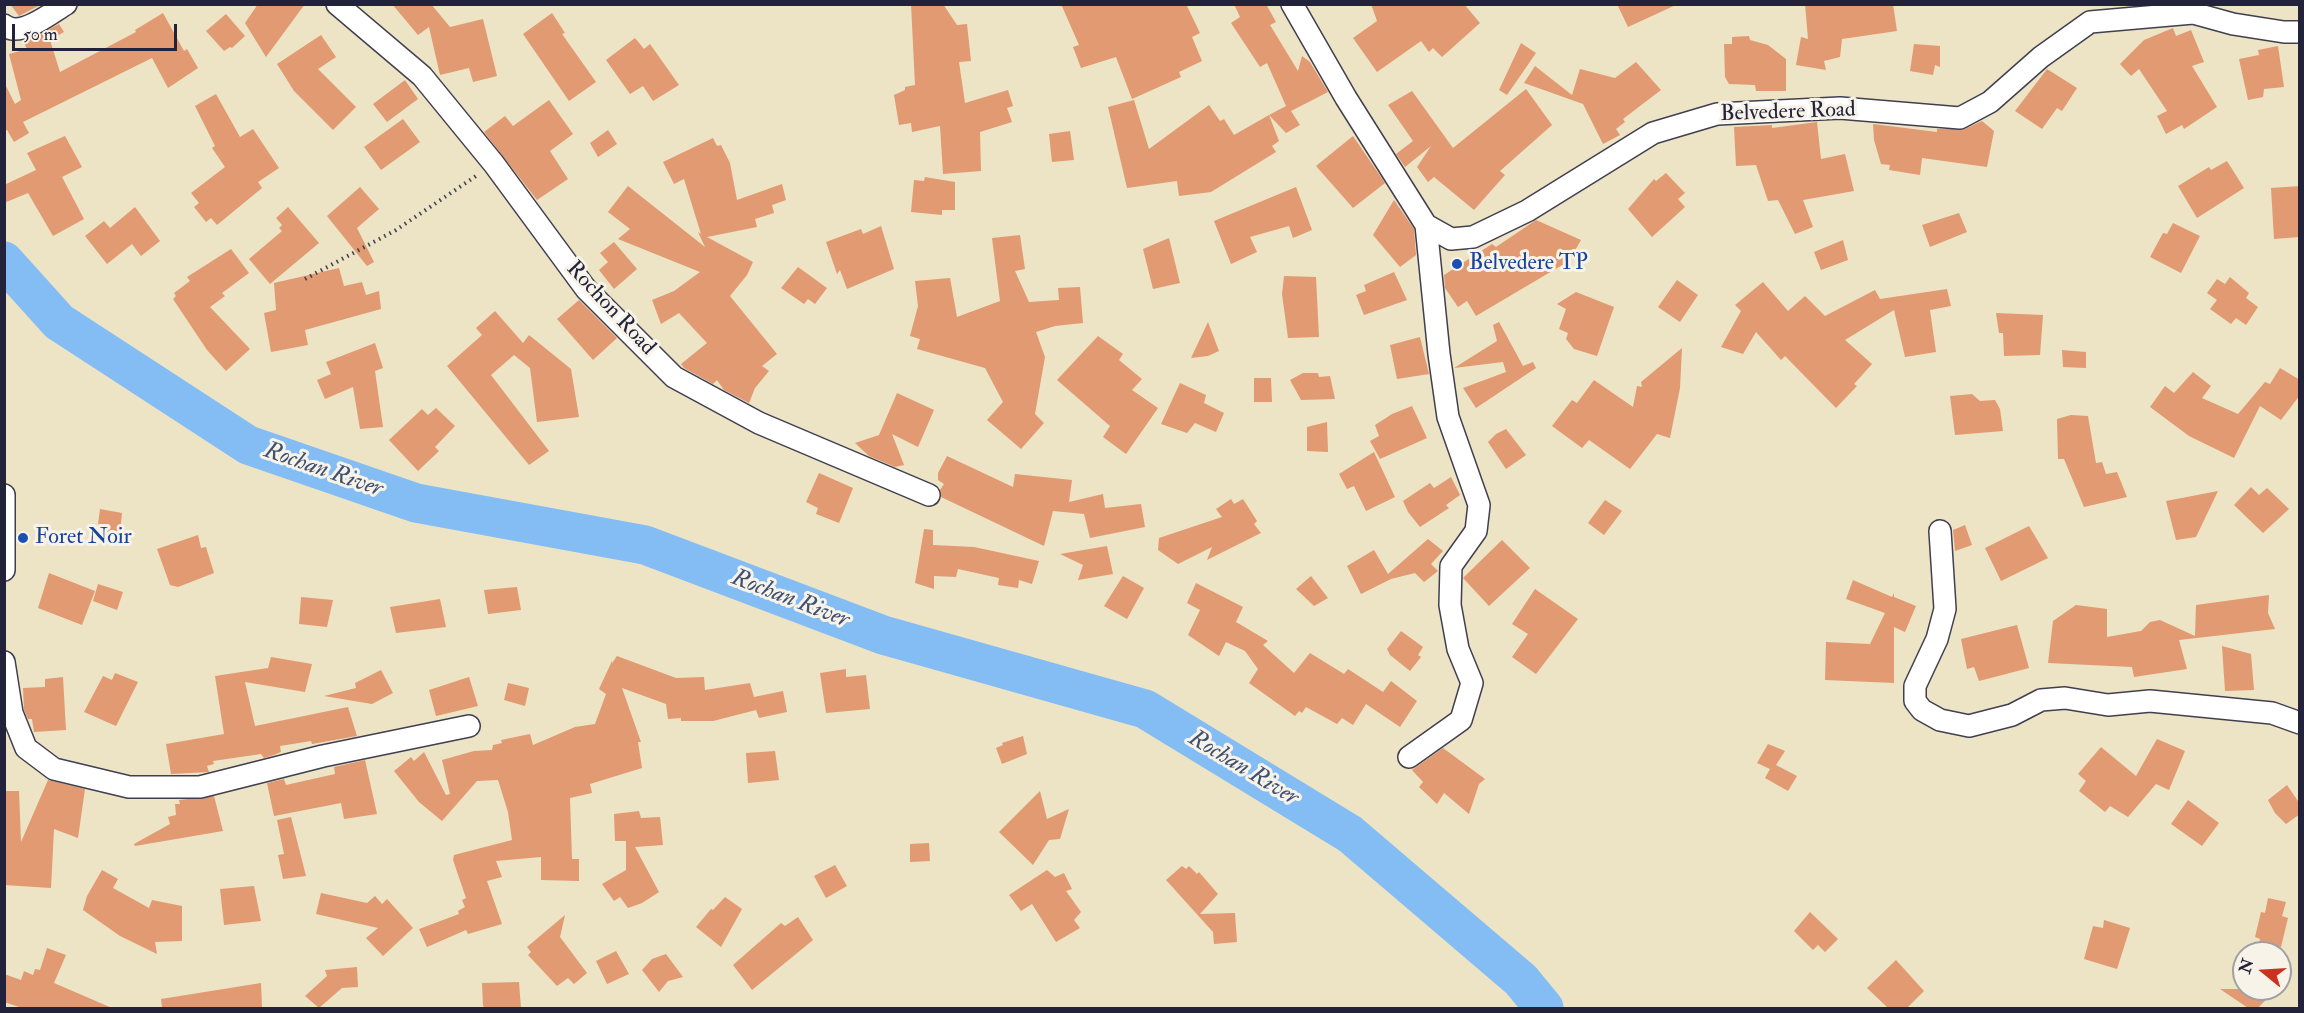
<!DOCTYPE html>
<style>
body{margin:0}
#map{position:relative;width:2304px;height:1013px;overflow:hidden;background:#ede3c5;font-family:"IM FELL Double Pica",serif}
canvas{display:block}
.frame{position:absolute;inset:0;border:6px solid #22223b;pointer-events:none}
.north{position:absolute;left:2232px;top:941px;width:60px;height:60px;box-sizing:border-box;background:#f7f3e8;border:2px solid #a29fa3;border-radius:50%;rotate:288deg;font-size:16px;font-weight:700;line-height:24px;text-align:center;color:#22223b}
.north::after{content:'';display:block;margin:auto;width:21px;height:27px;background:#c8321e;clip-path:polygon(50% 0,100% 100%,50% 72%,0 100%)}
.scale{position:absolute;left:12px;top:24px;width:165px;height:27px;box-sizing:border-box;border:3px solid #22223b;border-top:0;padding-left:8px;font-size:18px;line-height:21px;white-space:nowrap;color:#22223b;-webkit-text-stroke:4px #f7f3e8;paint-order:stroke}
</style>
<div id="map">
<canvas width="2304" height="1013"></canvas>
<div class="frame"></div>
<div class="north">N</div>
<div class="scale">50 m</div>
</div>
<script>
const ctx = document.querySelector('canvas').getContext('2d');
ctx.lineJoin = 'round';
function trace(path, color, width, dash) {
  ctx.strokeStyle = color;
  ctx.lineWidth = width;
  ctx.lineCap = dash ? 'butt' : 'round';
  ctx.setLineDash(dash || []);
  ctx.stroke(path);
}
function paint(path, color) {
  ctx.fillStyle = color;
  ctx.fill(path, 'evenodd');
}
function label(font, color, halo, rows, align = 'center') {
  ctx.font = font + ' "IM FELL Double Pica",serif';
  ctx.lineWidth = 6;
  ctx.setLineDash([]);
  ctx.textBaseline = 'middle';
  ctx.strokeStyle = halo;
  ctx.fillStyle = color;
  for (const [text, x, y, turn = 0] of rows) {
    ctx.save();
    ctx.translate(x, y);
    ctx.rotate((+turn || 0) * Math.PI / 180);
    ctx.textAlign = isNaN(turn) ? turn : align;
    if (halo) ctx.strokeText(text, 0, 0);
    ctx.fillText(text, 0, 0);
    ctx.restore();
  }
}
const river = new Path2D(`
 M 4,261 L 59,322 L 248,445 L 416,503 L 645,545 L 883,635 L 1145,709 L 1350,834 L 1521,980 L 1544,1008`);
const building = new Path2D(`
 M 10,4 L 42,4 L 19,16 Z
 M 258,4 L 305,4 L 266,57 L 245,23 Z
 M 392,4 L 431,4 L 450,27 L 483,19 L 497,76 L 473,82 L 469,68 L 440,75 L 429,27 L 418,35 Z
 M 911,4 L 943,4 L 957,25 L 967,24 L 971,61 L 959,62 L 965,103 L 1008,90 L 1013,106 L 1007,108 L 1012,122 L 980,132 L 981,171 L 943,174 L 940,126 L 912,132 L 911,123 L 899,125 L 894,95 L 905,90 L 905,87 L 915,85 Z
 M 1061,4 L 1186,4 L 1200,33 L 1192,37 L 1202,61 L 1179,72 L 1181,77 L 1132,99 L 1116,57 L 1081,68 L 1073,47 L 1079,45 Z
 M 1234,4 L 1266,4 L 1276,22 L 1270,25 L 1298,71 L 1302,56 L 1310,62 L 1328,92 L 1291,111 L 1300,125 L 1286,133 L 1269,115 L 1286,106 L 1267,63 L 1260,67 L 1231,23 L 1240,17 Z
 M 1371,4 L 1464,4 L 1480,23 L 1442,57 L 1433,48 L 1429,52 L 1421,41 L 1377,72 L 1353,38 L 1377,21 Z
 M 1617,4 L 1678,4 L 1628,27 Z
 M 1805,4 L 1893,4 L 1897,31 L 1842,39 L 1840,57 L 1824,61 L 1826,70 L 1796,65 L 1801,37 L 1808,39 Z
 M 163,13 L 184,51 L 187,49 L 198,68 L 168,88 L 152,58 L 23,122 L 29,133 L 14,142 L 7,130 L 4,131 L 4,82 L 15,104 L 21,100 L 9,54 L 27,49 L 24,43 L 59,24 L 64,32 L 50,40 L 60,72 L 136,32 L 135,30 Z
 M 552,13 L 565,33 L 562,34 L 596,82 L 569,101 L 523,34 Z
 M 226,14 L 245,36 L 232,48 L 230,47 L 224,51 L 206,31 Z
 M 2173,28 L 2176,36 L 2191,30 L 2204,62 L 2192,66 L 2217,107 L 2184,129 L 2182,125 L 2166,134 L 2157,116 L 2167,111 L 2139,69 L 2131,76 L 2120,64 L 2144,40 Z
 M 321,35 L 336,57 L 318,69 L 356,107 L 333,130 L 294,91 L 277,64 Z
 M 1749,36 L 1750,40 L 1768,45 L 1786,59 L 1786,91 L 1756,91 L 1755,85 L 1729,84 L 1725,77 L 1724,44 L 1732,44 L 1732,37 Z
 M 635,38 L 644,49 L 650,44 L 679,85 L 653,101 L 643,86 L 630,94 L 606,60 Z
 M 1521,43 L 1536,53 L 1507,95 L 1499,90 Z
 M 1914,44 L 1940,46 L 1940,67 L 1935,65 L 1933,75 L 1910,71 Z
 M 2278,46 L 2284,87 L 2264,89 L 2263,97 L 2248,100 L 2239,59 L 2259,55 L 2258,50 Z
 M 1636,62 L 1661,90 L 1623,119 L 1625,122 L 1616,129 L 1620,135 L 1603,144 L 1583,104 L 1524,83 L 1535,66 L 1572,95 L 1580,69 L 1615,78 Z
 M 2047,69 L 2077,88 L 2062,111 L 2057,108 L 2042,129 L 2015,111 Z
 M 405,80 L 418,99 L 387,122 L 373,104 Z
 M 1526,89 L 1552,125 L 1500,171 L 1505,175 L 1474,210 L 1434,177 L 1428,182 L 1417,167 L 1431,146 L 1405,167 L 1396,154 L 1413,141 L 1388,105 L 1412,91 L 1453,148 Z
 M 216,94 L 240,137 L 253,129 L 279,168 L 258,182 L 262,188 L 217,225 L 211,218 L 206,222 L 194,207 L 199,203 L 191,193 L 225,167 L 212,148 L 215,146 L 195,106 Z
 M 549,100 L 573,134 L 550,151 L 568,179 L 537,200 L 484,132 L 505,116 L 513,126 Z
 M 1134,100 L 1149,149 L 1209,105 L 1220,121 L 1224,119 L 1234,135 L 1269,115 L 1279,141 L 1272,146 L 1276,152 L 1211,192 L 1179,196 L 1177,181 L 1127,188 L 1108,107 Z
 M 403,119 L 420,142 L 381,170 L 364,147 Z
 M 1982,121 L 1994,131 L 1987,167 L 1922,158 L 1920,175 L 1889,170 L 1890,165 L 1881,164 L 1874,140 L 1873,124 L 1937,132 L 1937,129 L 1965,129 Z
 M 1817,122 L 1821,159 L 1845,154 L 1854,191 L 1803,200 L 1813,227 L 1795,234 L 1778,200 L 1768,201 L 1756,165 L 1736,166 L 1734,127 L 1772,125 L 1772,128 Z
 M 608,130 L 617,144 L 598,157 L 590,143 Z
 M 1070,131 L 1074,160 L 1052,162 L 1049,134 Z
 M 65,136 L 82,167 L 62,177 L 84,219 L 53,236 L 28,193 L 4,203 L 4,185 L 36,170 L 27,153 Z
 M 1353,136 L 1385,183 L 1353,208 L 1316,166 Z
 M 713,138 L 717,146 L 721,145 L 730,163 L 737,200 L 782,184 L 786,200 L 772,205 L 774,213 L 755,219 L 757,227 L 707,237 L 753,262 L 747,275 L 730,296 L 777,354 L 762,366 L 769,371 L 755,388 L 749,403 L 724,390 L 717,380 L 713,384 L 684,368 L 681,364 L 707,343 L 679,313 L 661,324 L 652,300 L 674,291 L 700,272 L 618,239 L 630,229 L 608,212 L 628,186 L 705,247 L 698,232 L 701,234 L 684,179 L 674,184 L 663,162 Z
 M 2227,161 L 2244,188 L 2197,218 L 2178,186 L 2209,167 L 2211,170 Z
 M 1666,173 L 1685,193 L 1678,199 L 1685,207 L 1652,237 L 1628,209 L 1654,179 L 1656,181 Z
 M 925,177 L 955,182 L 955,210 L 942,210 L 942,215 L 911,212 L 914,180 L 924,181 Z
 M 2300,186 L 2300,237 L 2274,239 L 2271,188 Z
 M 360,187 L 379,209 L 357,228 L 374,262 L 367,266 L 327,216 Z
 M 1296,187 L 1312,230 L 1293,238 L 1289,226 L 1250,237 L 1257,252 L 1231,264 L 1214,221 Z
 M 1394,200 L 1414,229 L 1416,255 L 1400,267 L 1373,235 Z
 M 135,207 L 160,241 L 141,256 L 132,244 L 107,264 L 85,236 L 104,221 L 110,228 Z
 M 288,207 L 319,243 L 270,284 L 249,259 L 282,231 L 279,228 L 282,225 L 276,218 Z
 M 1959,213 L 1967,232 L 1930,247 L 1922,225 Z
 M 1536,220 L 1581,240 L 1569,261 L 1476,316 L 1467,301 L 1458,307 L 1445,288 L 1444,275 L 1492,244 L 1496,247 Z
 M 2173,223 L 2200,236 L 2181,273 L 2150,257 L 2163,233 L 2167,234 Z
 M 881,226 L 894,269 L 847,289 L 840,270 L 837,274 L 826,242 L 861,229 L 863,234 Z
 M 1020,235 L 1025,269 L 1015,271 L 1029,302 L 1059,300 L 1058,288 L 1080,287 L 1083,323 L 1055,326 L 1036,332 L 1045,357 L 1035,414 L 1044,423 L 1021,449 L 987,420 L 1003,402 L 985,368 L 917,349 L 920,339 L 910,336 L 918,306 L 915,281 L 950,278 L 957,317 L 1000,301 L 992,238 Z
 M 1169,238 L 1180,283 L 1153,289 L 1143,249 Z
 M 1843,240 L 1848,260 L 1821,270 L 1814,252 Z
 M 614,242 L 637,269 L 614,289 L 599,270 L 608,262 L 600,253 Z
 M 231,249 L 249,273 L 222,293 L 225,296 L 210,307 L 250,349 L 226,371 L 207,350 L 173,299 L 176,296 L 174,293 L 190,281 L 187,277 Z
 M 798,267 L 827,288 L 815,304 L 808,299 L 804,304 L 781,288 Z
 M 339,268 L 344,286 L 362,282 L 366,295 L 379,291 L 381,309 L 305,330 L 308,345 L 271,352 L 264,313 L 276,310 L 274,283 Z
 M 1394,272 L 1407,300 L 1364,315 L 1356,295 L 1366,291 L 1364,285 Z
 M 1284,276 L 1316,277 L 1319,337 L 1288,338 L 1282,294 Z
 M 2230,277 L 2249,293 L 2246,298 L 2258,307 L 2246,325 L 2236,318 L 2231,324 L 2210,309 L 2217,300 L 2207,293 L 2217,279 L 2225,284 Z
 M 1677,280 L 1698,295 L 1680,322 L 1658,307 Z
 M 1763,282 L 1788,311 L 1805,296 L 1825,316 L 1875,290 L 1880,299 L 1947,289 L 1951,306 L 1930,310 L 1936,352 L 1905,357 L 1894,310 L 1845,340 L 1872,364 L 1854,384 L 1857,386 L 1836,408 L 1785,356 L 1781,360 L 1756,332 L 1743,354 L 1721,347 L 1741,311 L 1735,305 Z
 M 1576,292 L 1614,307 L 1597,356 L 1574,349 L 1566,339 L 1568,333 L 1559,329 L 1566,309 L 1557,304 Z
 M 579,300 L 617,338 L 593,360 L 557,319 Z
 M 495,311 L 523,343 L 529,335 L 571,369 L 579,417 L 537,422 L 530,368 L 514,355 L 491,375 L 549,451 L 529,465 L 447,366 L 482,335 L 476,328 Z
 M 1996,313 L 2043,315 L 2040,355 L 2004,356 L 2003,333 L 1999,333 Z
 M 1208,322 L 1219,351 L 1208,356 L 1191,358 Z
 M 1499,322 L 1523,366 L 1533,362 L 1536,368 L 1476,408 L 1463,388 L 1506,372 L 1503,362 L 1454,368 L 1497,341 L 1493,325 Z
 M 1098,336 L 1123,354 L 1119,360 L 1142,379 L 1132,390 L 1158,408 L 1126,454 L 1103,437 L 1110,426 L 1057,380 Z
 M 1420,337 L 1429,374 L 1397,379 L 1390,345 Z
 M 375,343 L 383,368 L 375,371 L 383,427 L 360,429 L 353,387 L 325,399 L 317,380 L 331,374 L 326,362 Z
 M 1682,348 L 1680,388 L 1670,438 L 1657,434 L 1630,469 L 1589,440 L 1582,448 L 1552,426 L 1572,400 L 1577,403 L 1594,380 L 1633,407 L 1637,386 L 1642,387 L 1641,382 Z
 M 2062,350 L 2086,352 L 2086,368 L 2063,367 Z
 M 2280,368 L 2300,380 L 2300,395 L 2281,420 L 2260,406 L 2234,458 L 2189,436 L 2150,407 L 2165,386 L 2174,393 L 2193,372 L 2211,386 L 2202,398 L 2238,414 L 2265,382 L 2270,384 Z
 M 1303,373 L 1318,373 L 1319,377 L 1330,376 L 1335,399 L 1301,400 L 1290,380 Z
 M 1254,378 L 1271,378 L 1272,402 L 1254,402 Z
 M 1180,383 L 1206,395 L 1204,403 L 1224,413 L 1216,432 L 1195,423 L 1187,433 L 1161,424 Z
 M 897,393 L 934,410 L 918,447 L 892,434 L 904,465 L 895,467 L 869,456 L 855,443 L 879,435 Z
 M 1972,394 L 1980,401 L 1995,400 L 2000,409 L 2003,431 L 1955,435 L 1950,396 Z
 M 1412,406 L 1427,438 L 1380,459 L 1370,441 L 1379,436 L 1375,425 L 1392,414 Z
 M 436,408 L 455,426 L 435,447 L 439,451 L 418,471 L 389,440 L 422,409 L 428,415 Z
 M 2071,415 L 2088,416 L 2096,463 L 2102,462 L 2106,474 L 2117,472 L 2127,497 L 2084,507 L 2064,459 L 2058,459 L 2057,419 Z
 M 1327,422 L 1328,452 L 1307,451 L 1307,427 Z
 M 1506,429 L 1526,455 L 1506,469 L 1488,442 L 1496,434 Z
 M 1374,452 L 1395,497 L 1366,511 L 1354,486 L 1347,489 L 1339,474 Z
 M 947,456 L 1013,487 L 1015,474 L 1072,480 L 1069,502 L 1103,494 L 1105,508 L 1141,504 L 1145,527 L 1090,538 L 1084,514 L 1053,511 L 1044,546 L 941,497 L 940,490 L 944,484 L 938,480 L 938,473 Z
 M 819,473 L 853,488 L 839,523 L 816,514 L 818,508 L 806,502 Z
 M 1451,477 L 1460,495 L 1446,505 L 1449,508 L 1420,527 L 1408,512 L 1403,501 L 1430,483 L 1434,488 Z
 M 2251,487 L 2259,495 L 2267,488 L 2289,509 L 2263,533 L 2234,505 Z
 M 2218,491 L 2196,537 L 2176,540 L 2166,501 Z
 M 1231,499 L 1234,504 L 1243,499 L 1257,521 L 1254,524 L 1261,533 L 1207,560 L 1212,547 L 1178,564 L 1158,550 L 1159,538 L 1222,517 L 1216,509 Z
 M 1605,500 L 1622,511 L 1604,535 L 1588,523 Z
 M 100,509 L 122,513 L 119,543 L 96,540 Z
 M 1965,525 L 1972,545 L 1955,551 L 1953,530 Z
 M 2029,526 L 2048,558 L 2001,581 L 1985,548 Z
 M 924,529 L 933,530 L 933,545 L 974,547 L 1039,561 L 1032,584 L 1019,580 L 1018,588 L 998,585 L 999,578 L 958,569 L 956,577 L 934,576 L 934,589 L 915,583 Z
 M 198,535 L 201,548 L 206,547 L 214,573 L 178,587 L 170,585 L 157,549 Z
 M 1428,539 L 1443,551 L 1431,564 L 1438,571 L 1424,582 L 1415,573 L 1391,579 L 1361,594 L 1347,566 L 1374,550 L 1388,574 Z
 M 1502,540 L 1530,568 L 1489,606 L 1463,578 Z
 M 1107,546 L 1113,574 L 1078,580 L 1083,565 L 1060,554 Z
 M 49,573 L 95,591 L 82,625 L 38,608 Z
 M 1123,576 L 1144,588 L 1127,619 L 1104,606 Z
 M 1311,576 L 1328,598 L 1314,606 L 1296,589 Z
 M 1853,580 L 1892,597 L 1894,593 L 1894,597 L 1916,606 L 1905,632 L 1894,627 L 1894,683 L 1825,680 L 1826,642 L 1870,644 L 1885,613 L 1846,599 Z
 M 1196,583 L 1243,607 L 1236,622 L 1268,641 L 1263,645 L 1294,673 L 1310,653 L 1344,674 L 1348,669 L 1383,692 L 1391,681 L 1417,701 L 1400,727 L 1366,704 L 1353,725 L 1342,718 L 1337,724 L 1306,707 L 1302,713 L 1299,711 L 1295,716 L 1249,683 L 1258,669 L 1245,651 L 1226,642 L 1219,656 L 1188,635 L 1200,610 L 1187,603 Z
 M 98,584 L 123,592 L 117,610 L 93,601 Z
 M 517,587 L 521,610 L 488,614 L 484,590 Z
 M 1535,589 L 1578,619 L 1536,674 L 1512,657 L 1528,634 L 1512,624 Z
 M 2269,595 L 2268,613 L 2275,629 L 2179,640 L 2187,669 L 2134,677 L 2132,667 L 2048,663 L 2053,621 L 2076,605 L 2107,609 L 2107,637 L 2141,631 L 2150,622 L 2160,620 L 2195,636 L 2196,605 Z
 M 301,597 L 333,600 L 327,627 L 299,624 Z
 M 440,599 L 446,627 L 396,633 L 390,607 Z
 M 2017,625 L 2029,668 L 1979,681 L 1974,667 L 1967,669 L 1961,639 Z
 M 1401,631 L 1423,647 L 1418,655 L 1421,657 L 1410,671 L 1390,655 L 1387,649 Z
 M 2222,646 L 2251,654 L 2254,690 L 2225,691 Z
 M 617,656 L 676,678 L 704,677 L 705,690 L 750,683 L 754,697 L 783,691 L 787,712 L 759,718 L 756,710 L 713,721 L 681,721 L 681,718 L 668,719 L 666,704 L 622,688 L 641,742 L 638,742 L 642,768 L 590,784 L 592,793 L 570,798 L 572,859 L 579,859 L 579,881 L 541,880 L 541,857 L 496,861 L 502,877 L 487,881 L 502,924 L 468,934 L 466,930 L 427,947 L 419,929 L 459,914 L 458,911 L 465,907 L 462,900 L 466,898 L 453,860 L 454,855 L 512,840 L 508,812 L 498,780 L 477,781 L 442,821 L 419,802 L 394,771 L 411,757 L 414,761 L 424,752 L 446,795 L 450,794 L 442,760 L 474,751 L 492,750 L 493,745 L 502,743 L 501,740 L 530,734 L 533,745 L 575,727 L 595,724 L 606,694 L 599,689 L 612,661 L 612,663 Z
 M 271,657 L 312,664 L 305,692 L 245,682 L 255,726 L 348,707 L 357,736 L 312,744 L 311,741 L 280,746 L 281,752 L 274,755 L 264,758 L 261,754 L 213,761 L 214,764 L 207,766 L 209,772 L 171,774 L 166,744 L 224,734 L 215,676 L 268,668 Z
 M 846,669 L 846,677 L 866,675 L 870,709 L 826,713 L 820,673 Z
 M 381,670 L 393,693 L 372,704 L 324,696 L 356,688 L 355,683 Z
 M 115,673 L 138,682 L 116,726 L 84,712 L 103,676 L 112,680 Z
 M 63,677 L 66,730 L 34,732 L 32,719 L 28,719 L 24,710 L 23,688 L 45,687 L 45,679 Z
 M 469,677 L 478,706 L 436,716 L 429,690 Z
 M 508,683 L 529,688 L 525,706 L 504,700 Z
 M 1023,736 L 1027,754 L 1002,764 L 996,748 L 1003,745 L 1002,743 Z
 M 2157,739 L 2185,751 L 2169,790 L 2156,784 L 2128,817 L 2110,806 L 2105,812 L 2079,791 L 2086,781 L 2078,774 L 2101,747 L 2136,776 Z
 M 1768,744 L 1785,751 L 1776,765 L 1797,776 L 1788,791 L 1765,778 L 1770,769 L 1757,763 Z
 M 1443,748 L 1485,779 L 1479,784 L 1469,814 L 1444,793 L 1437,804 L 1419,787 L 1423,782 L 1412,770 Z
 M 775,751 L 779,780 L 748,783 L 746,753 Z
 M 365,760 L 377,814 L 344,819 L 341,803 L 274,816 L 267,783 L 284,779 L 286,785 L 335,774 L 334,767 Z
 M 48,780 L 85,789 L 78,838 L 54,829 L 51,888 L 4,885 L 4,791 L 19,791 L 21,842 Z
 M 2287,785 L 2300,804 L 2300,814 L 2286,824 L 2275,813 L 2268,800 Z
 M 1040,791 L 1047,819 L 1069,809 L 1060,839 L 1049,840 L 1033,865 L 999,832 Z
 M 214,796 L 223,831 L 135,846 L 134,844 L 170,824 L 168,817 L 176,815 L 175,804 L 180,804 L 179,800 Z
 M 2188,800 L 2219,823 L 2202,846 L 2171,824 Z
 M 639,811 L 641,818 L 660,817 L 663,845 L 635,847 L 659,892 L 642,903 L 628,908 L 620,897 L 614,901 L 602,884 L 626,870 L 626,841 L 615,841 L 614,814 Z
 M 291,817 L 306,876 L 283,879 L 278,855 L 284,854 L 277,820 Z
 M 929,843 L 930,861 L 910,862 L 910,844 Z
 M 835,865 L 847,886 L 826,898 L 814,876 Z
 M 1182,866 L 1186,869 L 1189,866 L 1197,874 L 1199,872 L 1218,894 L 1200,914 L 1235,913 L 1237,942 L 1214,944 L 1213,932 L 1166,880 Z
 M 102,870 L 118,879 L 113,888 L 149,908 L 152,900 L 182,906 L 182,941 L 155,942 L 157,954 L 120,936 L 83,910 L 87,896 Z
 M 1047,870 L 1055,877 L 1064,873 L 1072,889 L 1066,891 L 1081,912 L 1074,920 L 1080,928 L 1056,942 L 1032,904 L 1021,911 L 1009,895 Z
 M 254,886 L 261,921 L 224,925 L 220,889 Z
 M 321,893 L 367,903 L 375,896 L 382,904 L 387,899 L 413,928 L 383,956 L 366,938 L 378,928 L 316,914 Z
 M 725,897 L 742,909 L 721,947 L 696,927 L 711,909 L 713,910 Z
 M 2268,898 L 2286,902 L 2282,916 L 2288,918 L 2281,947 L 2259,943 L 2260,939 L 2255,937 L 2261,912 L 2265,913 Z
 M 1810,912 L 1838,939 L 1825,952 L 1818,945 L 1813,950 L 1794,931 Z
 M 565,915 L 560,937 L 587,973 L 574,984 L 568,978 L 557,986 L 528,955 L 531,952 L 527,947 Z
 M 798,917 L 813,940 L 752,990 L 733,965 L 781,923 L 785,926 Z
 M 2104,920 L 2130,928 L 2117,969 L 2084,959 L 2093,926 L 2103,928 Z
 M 47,948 L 66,955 L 54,983 L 112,1008 L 22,1008 L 4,1002 L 4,974 L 21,980 L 24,971 L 33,975 L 35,969 L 40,970 Z
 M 616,951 L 629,974 L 607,984 L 596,961 Z
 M 666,954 L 683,977 L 668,981 L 659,992 L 642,970 L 652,959 Z
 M 1896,960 L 1924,991 L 1907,1008 L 1888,1008 L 1867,988 Z
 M 357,967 L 358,987 L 342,988 L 319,1008 L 305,996 L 327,976 L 325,970 Z
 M 519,982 L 521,1008 L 486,1008 L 483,1006 L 482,983 Z
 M 261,983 L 262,1008 L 162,1008 L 161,999 Z
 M 2220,989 L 2276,989 L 2258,1008 L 2248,1008 Z`);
const path = new Path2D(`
 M 305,279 L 396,230 L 476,176`);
const minor = new Path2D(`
 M 337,4 L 422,76 L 494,164 L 586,289 L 674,377 L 759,423 L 929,495
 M 1292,4 L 1346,98 L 1426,225 L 1451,239 L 1473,237 L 1527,211 L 1653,133 L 1717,114 L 1840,108 L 1960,118 L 1990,102 L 2041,57 L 2090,22 L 2193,13 L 2233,24 L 2284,32 L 2300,32
 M 4,25 C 20,39 51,13 66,4
 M 4,495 L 4,570
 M 1940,531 L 1945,609 L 1937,639 L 1915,686 L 1915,701 L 1922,710 L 1940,720 L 1969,726 L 2012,715 L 2041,700 L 2065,698 L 2108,705 L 2150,701 L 2272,713 L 2300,723
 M 4,662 L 12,713 L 26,748 L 54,769 L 129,787 L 200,787 L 323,756 L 469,726
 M 1409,757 L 1461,720 L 1472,683 L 1458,649 L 1450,605 L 1451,566 L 1476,531 L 1479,505 L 1448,417 L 1439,354 L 1426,225`);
const markers = [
 [1457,264,6,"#1a4fb4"],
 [23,538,6,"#1a4fb4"]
];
const streetNames = [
 ["Belvedere Road",1788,113,-2],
 ["Rochon Road",610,309,47]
];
const transitNames = [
 ["Belvedere TP",1469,264],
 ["Foret Noir",35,538]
];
const waterNames = [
 ["Rochan River",323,471,19],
 ["Rochan River",790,600,21],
 ["Rochan River",1243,769,31]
];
trace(river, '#83bdf4', 39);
paint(building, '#e19a72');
trace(minor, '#403f50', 24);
trace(path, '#403f50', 4, [1.5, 4.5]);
trace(minor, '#fff', 21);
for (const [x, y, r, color] of markers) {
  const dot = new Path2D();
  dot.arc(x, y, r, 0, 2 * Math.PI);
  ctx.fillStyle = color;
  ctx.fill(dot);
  trace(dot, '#f7f3e8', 2);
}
label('22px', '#22223b', '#f7f3e8', streetNames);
label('22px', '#164399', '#f7f3e8', transitNames, 'left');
label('italic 24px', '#3f5072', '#f7f3e8', waterNames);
</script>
